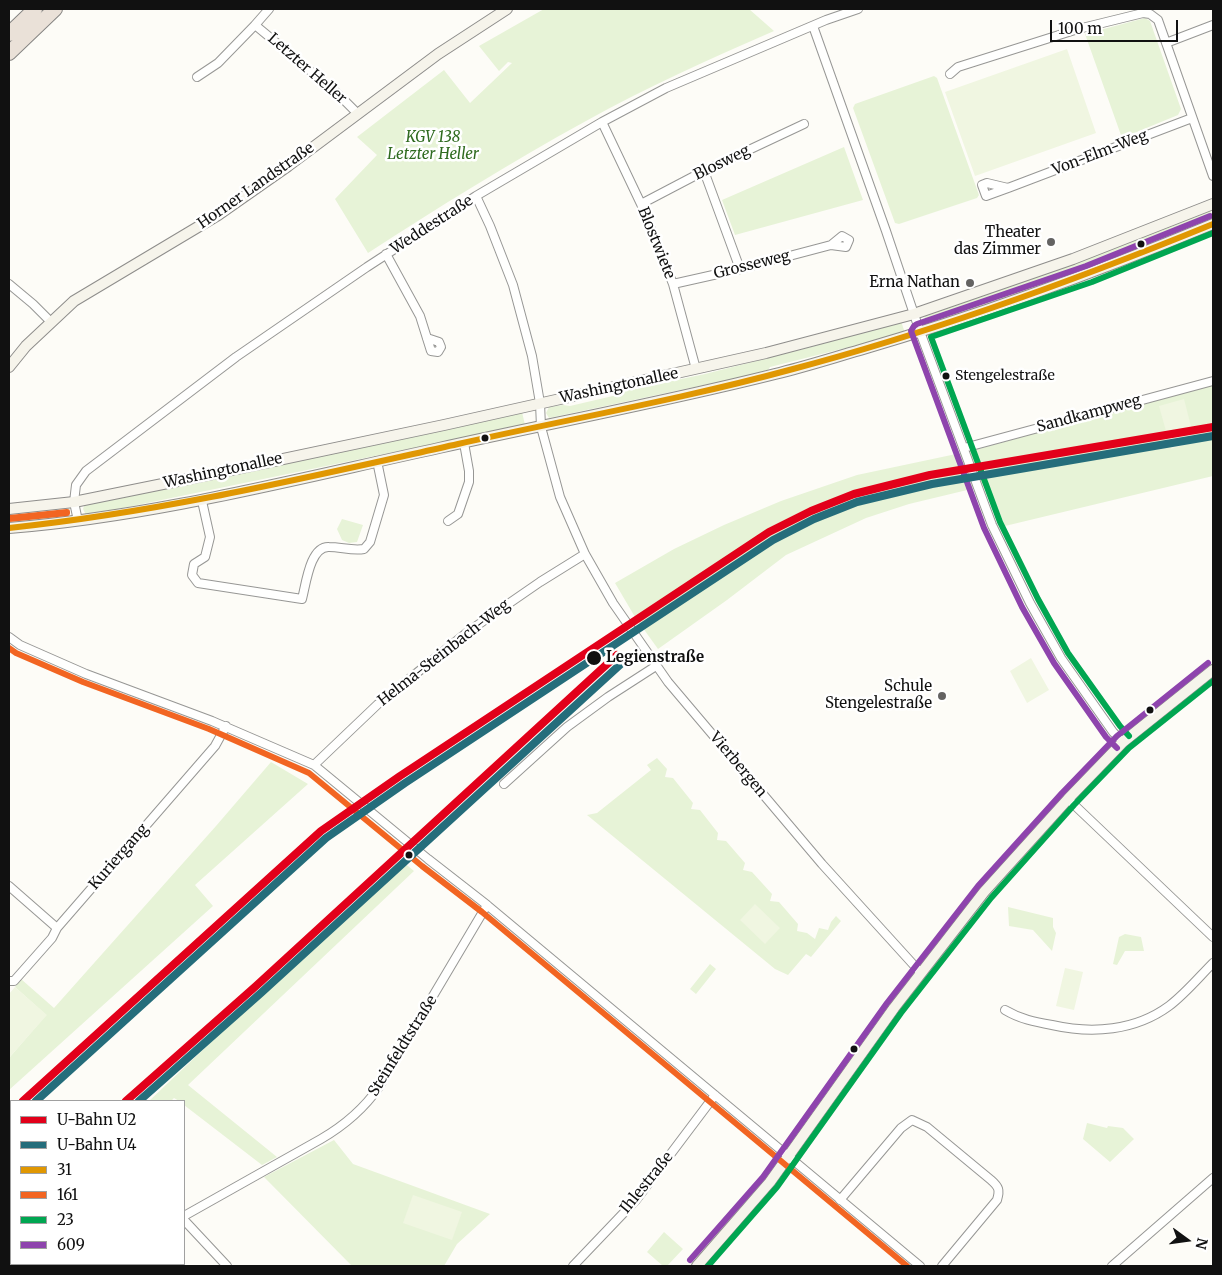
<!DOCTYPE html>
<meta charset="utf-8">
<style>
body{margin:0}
#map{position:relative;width:1222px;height:1275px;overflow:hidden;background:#fdfcf7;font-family:Merriweather,serif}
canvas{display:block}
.frame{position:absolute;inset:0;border:10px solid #111;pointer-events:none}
.legend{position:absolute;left:10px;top:1100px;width:175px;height:165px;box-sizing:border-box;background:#fff;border:1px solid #a0a0a0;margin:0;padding:6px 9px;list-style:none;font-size:15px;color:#111}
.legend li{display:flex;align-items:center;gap:10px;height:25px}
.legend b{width:25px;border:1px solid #a0a0a0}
.north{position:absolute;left:1162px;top:1215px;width:50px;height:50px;-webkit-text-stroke:4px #fff;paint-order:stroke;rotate:104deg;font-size:14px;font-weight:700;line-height:20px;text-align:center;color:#111}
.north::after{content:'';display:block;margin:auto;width:18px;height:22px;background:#111;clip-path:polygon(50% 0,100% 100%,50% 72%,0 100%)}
.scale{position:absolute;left:1050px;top:20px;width:128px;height:22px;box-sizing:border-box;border:2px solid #111;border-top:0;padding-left:6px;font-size:15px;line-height:18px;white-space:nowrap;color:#111;-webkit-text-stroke:4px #fff;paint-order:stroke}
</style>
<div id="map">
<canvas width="1222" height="1275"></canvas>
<div class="frame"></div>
<ul class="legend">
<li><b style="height:6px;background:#e2001a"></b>U-Bahn U2</li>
<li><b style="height:6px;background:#256d7b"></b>U-Bahn U4</li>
<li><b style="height:6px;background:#e09702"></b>31</li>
<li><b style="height:6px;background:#f26522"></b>161</li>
<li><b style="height:6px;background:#00a651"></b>23</li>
<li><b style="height:6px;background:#8e44ad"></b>609</li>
</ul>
<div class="north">N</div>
<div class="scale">100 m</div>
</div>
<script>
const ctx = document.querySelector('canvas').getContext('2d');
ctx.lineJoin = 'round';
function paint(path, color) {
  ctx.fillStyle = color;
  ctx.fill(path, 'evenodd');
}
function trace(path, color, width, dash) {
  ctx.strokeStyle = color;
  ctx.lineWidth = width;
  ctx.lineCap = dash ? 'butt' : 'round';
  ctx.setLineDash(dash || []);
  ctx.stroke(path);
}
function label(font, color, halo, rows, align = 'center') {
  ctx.font = font + ' Merriweather,serif';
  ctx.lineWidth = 5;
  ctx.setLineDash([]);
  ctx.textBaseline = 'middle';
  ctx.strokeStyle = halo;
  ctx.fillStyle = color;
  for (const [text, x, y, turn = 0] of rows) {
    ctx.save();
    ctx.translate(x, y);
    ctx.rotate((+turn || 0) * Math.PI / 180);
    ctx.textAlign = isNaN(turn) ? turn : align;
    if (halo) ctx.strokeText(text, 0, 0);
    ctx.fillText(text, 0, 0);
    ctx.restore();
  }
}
const green = new Path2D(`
 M 544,9 L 749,9 L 774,31 C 710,59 647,87 586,121 C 511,162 439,207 368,253 L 335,199 L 377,155 L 357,137 L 444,70 L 470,103 L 512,63 L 508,62 L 499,71 L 479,46 Z
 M 1145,18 L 1150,21 L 1181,109 L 1178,115 L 1122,138 L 1085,34 Z
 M 934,76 L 937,78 L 979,195 L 977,198 L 899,224 L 895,223 L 853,108 L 855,104 Z
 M 844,147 L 863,200 L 735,235 L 722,200 Z
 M 1210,209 L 1213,221 L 1156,245 L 928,325 L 924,322 L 925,315 Z
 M 901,321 L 905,333 L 770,367 L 768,370 L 746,376 L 549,418 L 546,413 L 549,407 L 563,405 L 570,406 L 617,395 L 624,391 L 705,374 L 811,347 Z
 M 1213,384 L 1213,476 L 1005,526 L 988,485 L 909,504 L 866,518 L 786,555 L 727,600 L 658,649 L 635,617 L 615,583 L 674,549 L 724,525 L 781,501 L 857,475 L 975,450 Z
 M 522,412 L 525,425 L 89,515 L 86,515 L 83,509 L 85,503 Z
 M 70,509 L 68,518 L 9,525 L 9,517 Z
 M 342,519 L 363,525 L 357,542 L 349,543 L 342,540 L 337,529 Z
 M 657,758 L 667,769 L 665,777 L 673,778 L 693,803 L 691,809 L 700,810 L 718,833 L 717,840 L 726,841 L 745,863 L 743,870 L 752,872 L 772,894 L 770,901 L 779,902 L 798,924 L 797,931 L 807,933 L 815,939 L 819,928 L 828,930 L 831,922 L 836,916 L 841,921 L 811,957 L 806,954 L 788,975 L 775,969 L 587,815 L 597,813 L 651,770 L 647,765 Z
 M 271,762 L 308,784 L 195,885 L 213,906 L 9,1090 L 9,1058 L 46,1015 L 15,987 L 21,979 L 54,1008 L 216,826 Z
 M 402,861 L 414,871 L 188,1085 L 277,1157 L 262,1165 L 184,1105 L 184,1101 L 179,1101 L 174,1098 L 171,1101 L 149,1101 Z
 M 1008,907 L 1053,918 L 1053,927 L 1056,933 L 1052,951 L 1033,930 L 1009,926 Z
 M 1125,934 L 1141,937 L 1144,951 L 1125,951 L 1117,965 L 1113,964 L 1119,937 Z
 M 710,964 L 716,969 L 696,994 L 690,989 Z
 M 1087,1123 L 1107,1128 L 1108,1126 L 1123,1128 L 1134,1139 L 1110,1162 L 1083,1139 Z
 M 334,1140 L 353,1164 L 490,1214 L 457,1244 L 444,1266 L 352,1266 L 264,1177 Z
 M 664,1232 L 683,1249 L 667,1266 L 663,1266 L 647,1252 Z`);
const pitch = new Path2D(`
 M 1067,49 L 1096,133 L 975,176 L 945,92 Z
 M 1184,399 L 1195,442 L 1171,449 L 1159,406 Z
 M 1031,658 L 1049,690 L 1027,703 L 1010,671 Z
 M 755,904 L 780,928 L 765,944 L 740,920 Z
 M 1065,968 L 1083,972 L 1074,1010 L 1056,1006 Z
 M 15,987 L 47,1015 L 9,1058 L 9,994 Z
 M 413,1195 L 462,1212 L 452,1240 L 403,1223 Z`);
const street = new Path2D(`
 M 255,25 L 269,9
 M 813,26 L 886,231 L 919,329 L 992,525 L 1030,603 L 1061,658 L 1113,732 L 1123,742
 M 1166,43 L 1213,25
 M 950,74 L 958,67 L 1078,29 L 1143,13 L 1150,14 L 1158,20 L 1213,176
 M 197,77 L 218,63 L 255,25 L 337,93 L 358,114
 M 602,122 L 641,204 L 673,284 L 696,369
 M 704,171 L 740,269
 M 1008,188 L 986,196 L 982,185 L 987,183 L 1008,188 L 1192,118
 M 476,196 L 490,226 L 513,285 L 532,356 L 540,403 L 541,427 L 560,497 L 585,554 L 613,603 L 668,682 L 822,864 L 921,973
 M 641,204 L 704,171 L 804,124
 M 386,254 L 420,316 L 431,351 L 438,352 L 441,347 L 439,342 L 427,338
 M 9,284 L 33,304 L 51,322
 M 673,284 L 740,269 L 831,245 L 846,247 L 849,240 L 842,236 L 831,245
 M 964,448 L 1213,381
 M 202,501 L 210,537 L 205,557 L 194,564 L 192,575 L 198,583 L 302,599 C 306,584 310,546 329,547 C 341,547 352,551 364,549 L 370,542 L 384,495 L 377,461
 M 78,521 L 74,502 L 76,485 L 86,471 L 236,357 L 367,267 L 476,196 L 602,122 L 666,88 L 826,20 L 858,9
 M 448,521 L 458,514 L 469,482 L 469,471 L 464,443
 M 9,637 L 20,645 L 86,674 L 212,721 L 314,765 L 428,859 L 487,905 L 920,1266
 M 314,765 L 378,704 L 469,631 L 540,582 L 585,554
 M 504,784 L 567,727 L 608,697 L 656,666
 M 1068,799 L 1213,937
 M 9,886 L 57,928
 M 9,981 L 14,981 L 52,938 L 57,928 L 215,746 L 226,726
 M 1005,1010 C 1020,1019 1035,1022 1052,1025 C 1092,1034 1135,1031 1169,1006 C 1185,994 1199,977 1213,963
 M 840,1200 L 901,1128 L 912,1120 L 927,1127 L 991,1180 C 999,1187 1000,1190 997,1200 L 942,1266
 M 184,1216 L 321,1139 C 345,1125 363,1110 379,1087 L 487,905
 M 184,1220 L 227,1266
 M 131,1266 L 133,1264
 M 573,1266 L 636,1200 L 715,1095
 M 1112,1266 L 1213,1178`);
const secondary = new Path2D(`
 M 9,367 L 26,346 L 74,301 L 218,215 L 288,166 L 438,54 L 507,9
 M 9,509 L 74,502 L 217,473 L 444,425 L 766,353 L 914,314 L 1073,259 L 1213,204
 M 9,528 C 155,516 296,479 439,448 C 551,423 664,402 775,374 C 804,367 832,358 860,350 C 980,315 1097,272 1213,224
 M 697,1266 L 770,1182 L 894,1008 L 984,892 L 1068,799 L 1123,742 L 1213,670`);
const highway = new Path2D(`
 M 9,34 L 35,9
 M 9,53 L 55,9`);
const bus1 = new Path2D(`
 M 9,528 C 161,512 309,477 458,444 C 570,419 683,399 793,369 C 937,331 1076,280 1213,224`);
const bus2 = new Path2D(`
 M 9,519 L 67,513 L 67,512 L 10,518
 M 9,648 L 16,653 L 83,682 L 209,729 L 309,773 L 422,866 L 482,912 L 907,1266`);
const bus3 = new Path2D(`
 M 1129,736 L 1120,726 L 1068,653 L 1038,599 L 1000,522 L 931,337 L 1092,282 L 1213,233
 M 708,1266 L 777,1187 L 901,1013 L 991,898 L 1074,805 L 1129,748 L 1213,681`);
const bus4 = new Path2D(`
 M 1117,748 L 1106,737 L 1054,663 L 1022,607 L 984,528 L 911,331 L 914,326 L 917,324 L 1086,266 L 1210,216
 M 690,1260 L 763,1177 L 887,1003 L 978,886 L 1062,793 L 1117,736 L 1208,663`);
const metro1 = new Path2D(`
 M 23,1101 L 321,831 L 400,776 L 769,532 L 811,511 L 854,494 L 930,475 L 1213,427
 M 126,1101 L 256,986 L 617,655`);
const metro2 = new Path2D(`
 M 36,1101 L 326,838 L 405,783 L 773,540 L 814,519 L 857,502 L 932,484 L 1213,436
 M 139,1101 L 262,992 L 623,662`);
const markers = [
 [1051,242,5,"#646362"],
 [1141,244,4.5,"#111"],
 [970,283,5,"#646362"],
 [946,376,4.5,"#111"],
 [485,438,4.5,"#111"],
 [594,658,8,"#111"],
 [942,696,5,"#646362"],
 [1150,710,4.5,"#111"],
 [409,855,4.5,"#111"],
 [854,1049,4.5,"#111"]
];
const busNames = [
 ["Stengelestraße",955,376]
];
const streetNames = [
 ["Letzter Heller",307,69,41],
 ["Von-Elm-Weg",1100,153,-21],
 ["Blosweg",722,163,-26],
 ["Horner Landstraße",256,186,-35],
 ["Weddestraße",432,225,-33],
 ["Blostwiete",656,243,68],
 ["Grosseweg",752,265,-14],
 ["Washingtonallee",619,386,-12],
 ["Sandkampweg",1089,414,-15],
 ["Washingtonallee",223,471,-12],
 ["Helma-Steinbach-Weg",444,653,-38],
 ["Vierbergen",738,765,50],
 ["Kuriergang",119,857,-49],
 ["Steinfeldtstraße",403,1046,-58],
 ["Ihlestraße",647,1183,-51]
];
const parkNames = [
 ["KGV 138",433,138],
 ["Letzter Heller",433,155]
];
const poiNames = [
 ["Theater",1041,233],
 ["das Zimmer",1041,250],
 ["Erna Nathan",960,283],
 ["Schule",932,687],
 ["Stengelestraße",932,704]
];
const stopNames = [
 ["Legienstraße",606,658]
];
paint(green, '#e7f3d7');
paint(pitch, '#f0f6e1');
trace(street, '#979795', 10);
trace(secondary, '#8e8d8b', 12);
trace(highway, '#858482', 16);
trace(street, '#fffffe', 8);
trace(secondary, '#f6f4eb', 10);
trace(highway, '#eae1d8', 14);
trace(bus1, '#e09702', 6);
trace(bus2, '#f26522', 6);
trace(bus3, '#00a651', 6);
trace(bus4, '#8e44ad', 6);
trace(metro1, '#e2001a', 8);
trace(metro2, '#256d7b', 8);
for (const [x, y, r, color] of markers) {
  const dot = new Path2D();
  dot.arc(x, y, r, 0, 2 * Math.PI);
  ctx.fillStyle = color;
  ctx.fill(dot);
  trace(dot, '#fff', 2);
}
label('14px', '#111', '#fff', busNames, 'left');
label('15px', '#111', '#fff', streetNames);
label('italic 15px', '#2f6b1f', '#fff', parkNames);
label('15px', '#111', '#fff', poiNames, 'right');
label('bold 15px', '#111', '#fff', stopNames, 'left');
</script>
